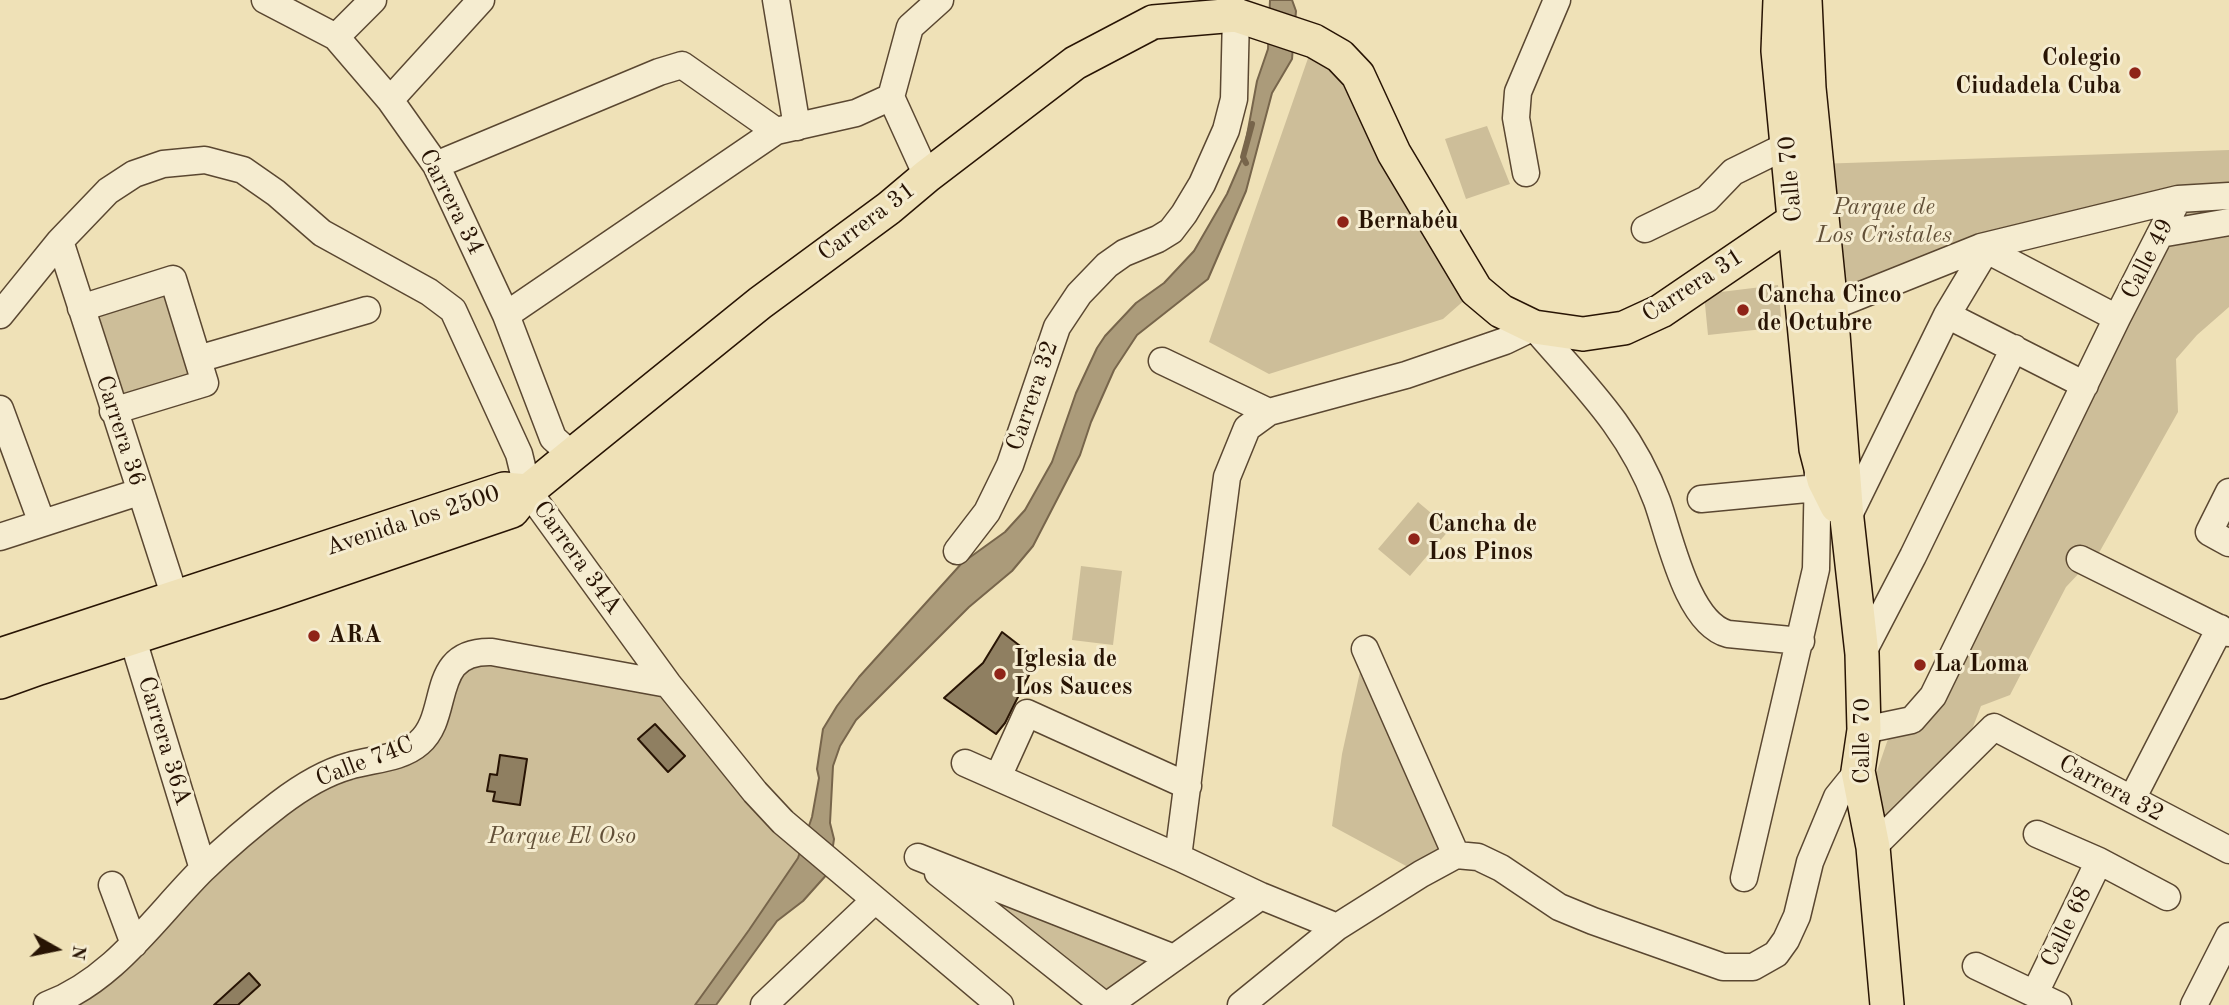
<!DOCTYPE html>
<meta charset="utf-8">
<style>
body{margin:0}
#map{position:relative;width:2229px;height:1005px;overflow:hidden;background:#efe1b7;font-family:"Old Standard TT",serif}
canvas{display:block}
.north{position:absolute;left:21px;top:914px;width:70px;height:70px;-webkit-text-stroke:5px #f5ecd0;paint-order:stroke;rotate:99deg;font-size:19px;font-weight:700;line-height:28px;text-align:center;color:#281404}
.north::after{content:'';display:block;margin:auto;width:24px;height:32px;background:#281404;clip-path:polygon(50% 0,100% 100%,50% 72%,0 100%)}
</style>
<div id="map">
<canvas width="2229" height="1005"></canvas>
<div class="north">N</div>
</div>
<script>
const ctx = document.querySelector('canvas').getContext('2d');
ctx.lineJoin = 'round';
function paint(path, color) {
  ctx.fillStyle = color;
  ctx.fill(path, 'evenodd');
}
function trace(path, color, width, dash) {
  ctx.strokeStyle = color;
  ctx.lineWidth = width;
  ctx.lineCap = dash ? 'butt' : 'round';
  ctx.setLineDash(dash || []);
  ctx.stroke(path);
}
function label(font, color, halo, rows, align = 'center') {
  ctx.font = font + ' "Old Standard TT",serif';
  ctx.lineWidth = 6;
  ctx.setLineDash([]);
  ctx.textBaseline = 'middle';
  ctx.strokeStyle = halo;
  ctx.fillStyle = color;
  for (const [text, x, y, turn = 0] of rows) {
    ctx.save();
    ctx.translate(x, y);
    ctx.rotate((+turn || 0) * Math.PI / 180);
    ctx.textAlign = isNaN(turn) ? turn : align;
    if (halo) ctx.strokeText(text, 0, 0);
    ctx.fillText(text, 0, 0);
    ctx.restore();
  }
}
const green = new Path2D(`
 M 1314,41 L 1340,56 L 1476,290 L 1443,319 L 1269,374 L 1209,342 Z
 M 1487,126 L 1510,184 L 1466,199 L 1445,139 Z
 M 2229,150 L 2229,196 L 2178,199 L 1831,307 L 1817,164 Z
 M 2229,198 L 2229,307 L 2197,335 L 2176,359 L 2178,412 L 2100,551 L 2066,587 L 2010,695 L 1981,706 L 1968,740 L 1879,827 L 1874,780 L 1888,739 L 1908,734 L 2184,208 Z
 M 173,279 L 205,383 L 113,411 L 81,308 Z
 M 1778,285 L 1782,327 L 1708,335 L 1704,294 Z
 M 1418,502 L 1450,529 L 1410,576 L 1378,549 Z
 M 1081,566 L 1122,571 L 1113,645 L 1072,640 Z
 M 1365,649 L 1456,855 L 1421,874 L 1332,826 L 1342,754 Z
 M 462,659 L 668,684 L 804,840 L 798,858 L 749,930 L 695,1005 L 47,1005 L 277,805 L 400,753 Z
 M 918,857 L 1174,958 L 1108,1005 Z`);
const water = new Path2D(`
 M 1270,0 L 1292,0 L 1296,11 L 1292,59 L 1272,93 L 1246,191 L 1208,279 L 1137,335 L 1114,370 L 1091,422 L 1080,455 L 1033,546 L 1012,571 L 969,607 L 856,720 L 840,746 L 833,766 L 830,823 L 834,839 L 829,872 L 803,901 L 777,921 L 716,1005 L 695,1005 L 749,930 L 798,858 L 812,817 L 819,778 L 817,769 L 823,729 L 837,706 L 859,677 L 962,563 L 1005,532 L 1025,510 L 1052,462 L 1076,393 L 1097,348 L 1105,336 L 1136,303 L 1164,283 L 1194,251 L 1227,194 L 1243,157 L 1257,81 L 1268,49 Z`);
const stream = new Path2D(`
 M 1246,163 L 1243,157 L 1252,124`);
const building = new Path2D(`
 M 1002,632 L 1037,659 L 1005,723 L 996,734 L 944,698 L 983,663 Z
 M 655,724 L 685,756 L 668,772 L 638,739 Z
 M 500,755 L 527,759 L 520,805 L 493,801 L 495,792 L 487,791 L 490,774 L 497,775 Z
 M 249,973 L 260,985 L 238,1005 L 214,1005 Z`);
const minor = new Path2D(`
 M 265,0 L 336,37 L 390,100 L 436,165 L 506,315 L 553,438 L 572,455
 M 776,0 L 797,127
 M 336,37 L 373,0
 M 390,100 L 481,0
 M 436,165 L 659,72 L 682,65 L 776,131
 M 1526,173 L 1516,118 L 1518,92 L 1557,0
 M 927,176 L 891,97 L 910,27 L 940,0
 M 1645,229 L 1707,199 L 1733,172 L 1788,145
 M 2160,234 L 2229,222
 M 60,241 L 181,616
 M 1981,247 L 2117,318
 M 1831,307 L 1981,247 L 2178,199 L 2229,196
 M 81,308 L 173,279 L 205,383 L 113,411
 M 0,315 L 60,241 L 108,191 L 134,174 L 163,164 L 205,160 L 243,170 L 276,193 L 322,233 L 429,292 L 453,310 L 519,454 L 528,491 L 668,684 L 755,792 L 783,822 L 1000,1005
 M 506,315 L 776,131 L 856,113 L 891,97
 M 1947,315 L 2085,385
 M 198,359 L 367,310
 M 1162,361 L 1269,412
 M 0,409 L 42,523
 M 2229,492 L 2209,532 L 2229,543
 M 1701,499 L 1817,488
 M 1847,519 L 1947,315 L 1986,250
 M 0,537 L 139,492
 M 957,551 L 987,512 L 1010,465 L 1057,327 L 1079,294 L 1107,265 L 1124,253 L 1158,239 L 1171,231 L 1184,214 L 1202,184 L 1226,130 L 1234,99 L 1236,15 L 1230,0
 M 2080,559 L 2229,633
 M 127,620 L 203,869
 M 1365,649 L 1456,855
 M 1862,654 L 1913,556 L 2014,348
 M 1864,730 L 1912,720 L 1933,696 L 2117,318 L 2178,199
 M 965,763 L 1178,857 L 1261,896 L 1337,927
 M 998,777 L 1027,713 L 1188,786
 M 2132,799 L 2220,628
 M 2037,834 L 2099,861 L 2167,897
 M 1873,847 L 1994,727 L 2229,850
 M 918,857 L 1174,958
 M 1178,857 L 1227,477 L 1247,428 L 1269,412 L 1406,375 L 1505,341 L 1534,327 C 1583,384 1630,428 1657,501 C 1670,537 1687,623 1728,634 L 1801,641
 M 938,873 L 1104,1005
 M 1744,878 L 1816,569 L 1818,466
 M 112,885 L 134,944
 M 1976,966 L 2058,1005
 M 2035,993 L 2099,861
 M 47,1005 C 114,980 154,918 202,870 C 226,847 253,824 279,804 C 300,788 324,773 349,766 C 372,759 401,759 419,743 C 452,715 427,650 492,652 L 668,684
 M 764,1005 L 875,900
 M 1108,1005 L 1261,896
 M 1241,1005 L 1337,927 L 1421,874 L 1456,855 L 1478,857 L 1501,868 L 1559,907 L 1593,921 L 1723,967 L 1753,967 L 1776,954 L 1786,940 L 1797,916 L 1810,862 L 1837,797 L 1858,771
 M 2194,1005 L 2229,936`);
const major = new Path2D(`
 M 1780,0 L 1778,51 L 1816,449 L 1824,480 L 1837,506
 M 1805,0 L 1809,88 L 1831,307 L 1847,519 L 1862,654 L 1864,730 L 1858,771 L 1873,847 L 1887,1005
 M 0,655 L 504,489 L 528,491
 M 0,682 L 39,668 L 274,592 L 512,511 L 528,491 L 572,455 L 760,303 L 889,208 L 927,176 L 1075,63 L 1153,22 L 1236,15 L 1314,41 L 1340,56 L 1358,75 L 1394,153 L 1476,290 L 1501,311 L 1534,327 L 1583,334 L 1624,328 L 1661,311 L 1821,202`);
const markers = [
 [2135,73,7,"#8f2418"],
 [1343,222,7,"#8f2418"],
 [1743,310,7,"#8f2418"],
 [1414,539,7,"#8f2418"],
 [314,636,7,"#8f2418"],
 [1920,665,7,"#8f2418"],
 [1000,674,7,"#8f2418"]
];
const poiNames = [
 ["Colegio",2121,59,"right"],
 ["Ciudadela Cuba",2121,87,"right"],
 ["Bernabéu",1357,222],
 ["Cancha Cinco",1757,296],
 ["de Octubre",1757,324],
 ["Cancha de",1428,525],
 ["Los Pinos",1428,553],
 ["ARA",328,636],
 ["Iglesia de",1014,660],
 ["Los Sauces",1014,688],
 ["La Loma",1934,665]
];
const streetNames = [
 ["Calle 70",1791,179,-95],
 ["Carrera 34",451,202,63],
 ["Carrera 31",867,222,-37],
 ["Calle 49",2148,259,-63],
 ["Carrera 31",1693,286,-33],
 ["Carrera 32",1033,396,-71],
 ["Carrera 36",120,431,72],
 ["Avenida los 2500",413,521,-18],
 ["Carrera 34A",577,558,54],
 ["Carrera 36A",164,741,73],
 ["Calle 70",1863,741,-90],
 ["Calle 74C",365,762,-21],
 ["Carrera 32",2111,789,28],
 ["Calle 68",2067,927,-64]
];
const parkNames = [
 ["Parque de",1884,208],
 ["Los Cristales",1884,236],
 ["Parque El Oso",562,837]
];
paint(green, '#cdbe99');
paint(water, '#ab9b7a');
trace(water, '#77654b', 2);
trace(stream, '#77654b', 6);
paint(building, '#8f7f61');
trace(building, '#281404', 2);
trace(minor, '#5a4731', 29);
trace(major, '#281404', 36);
trace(minor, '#f5ecd0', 26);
trace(major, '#efe1b7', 33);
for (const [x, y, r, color] of markers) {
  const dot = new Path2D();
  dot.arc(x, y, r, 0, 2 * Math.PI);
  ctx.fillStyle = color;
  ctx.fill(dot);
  trace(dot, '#f5ecd0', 2.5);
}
label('bold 24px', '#281404', '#f5ecd0', poiNames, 'left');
label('24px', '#281404', '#f5ecd0', streetNames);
label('italic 24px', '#625038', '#f5ecd0', parkNames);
</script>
